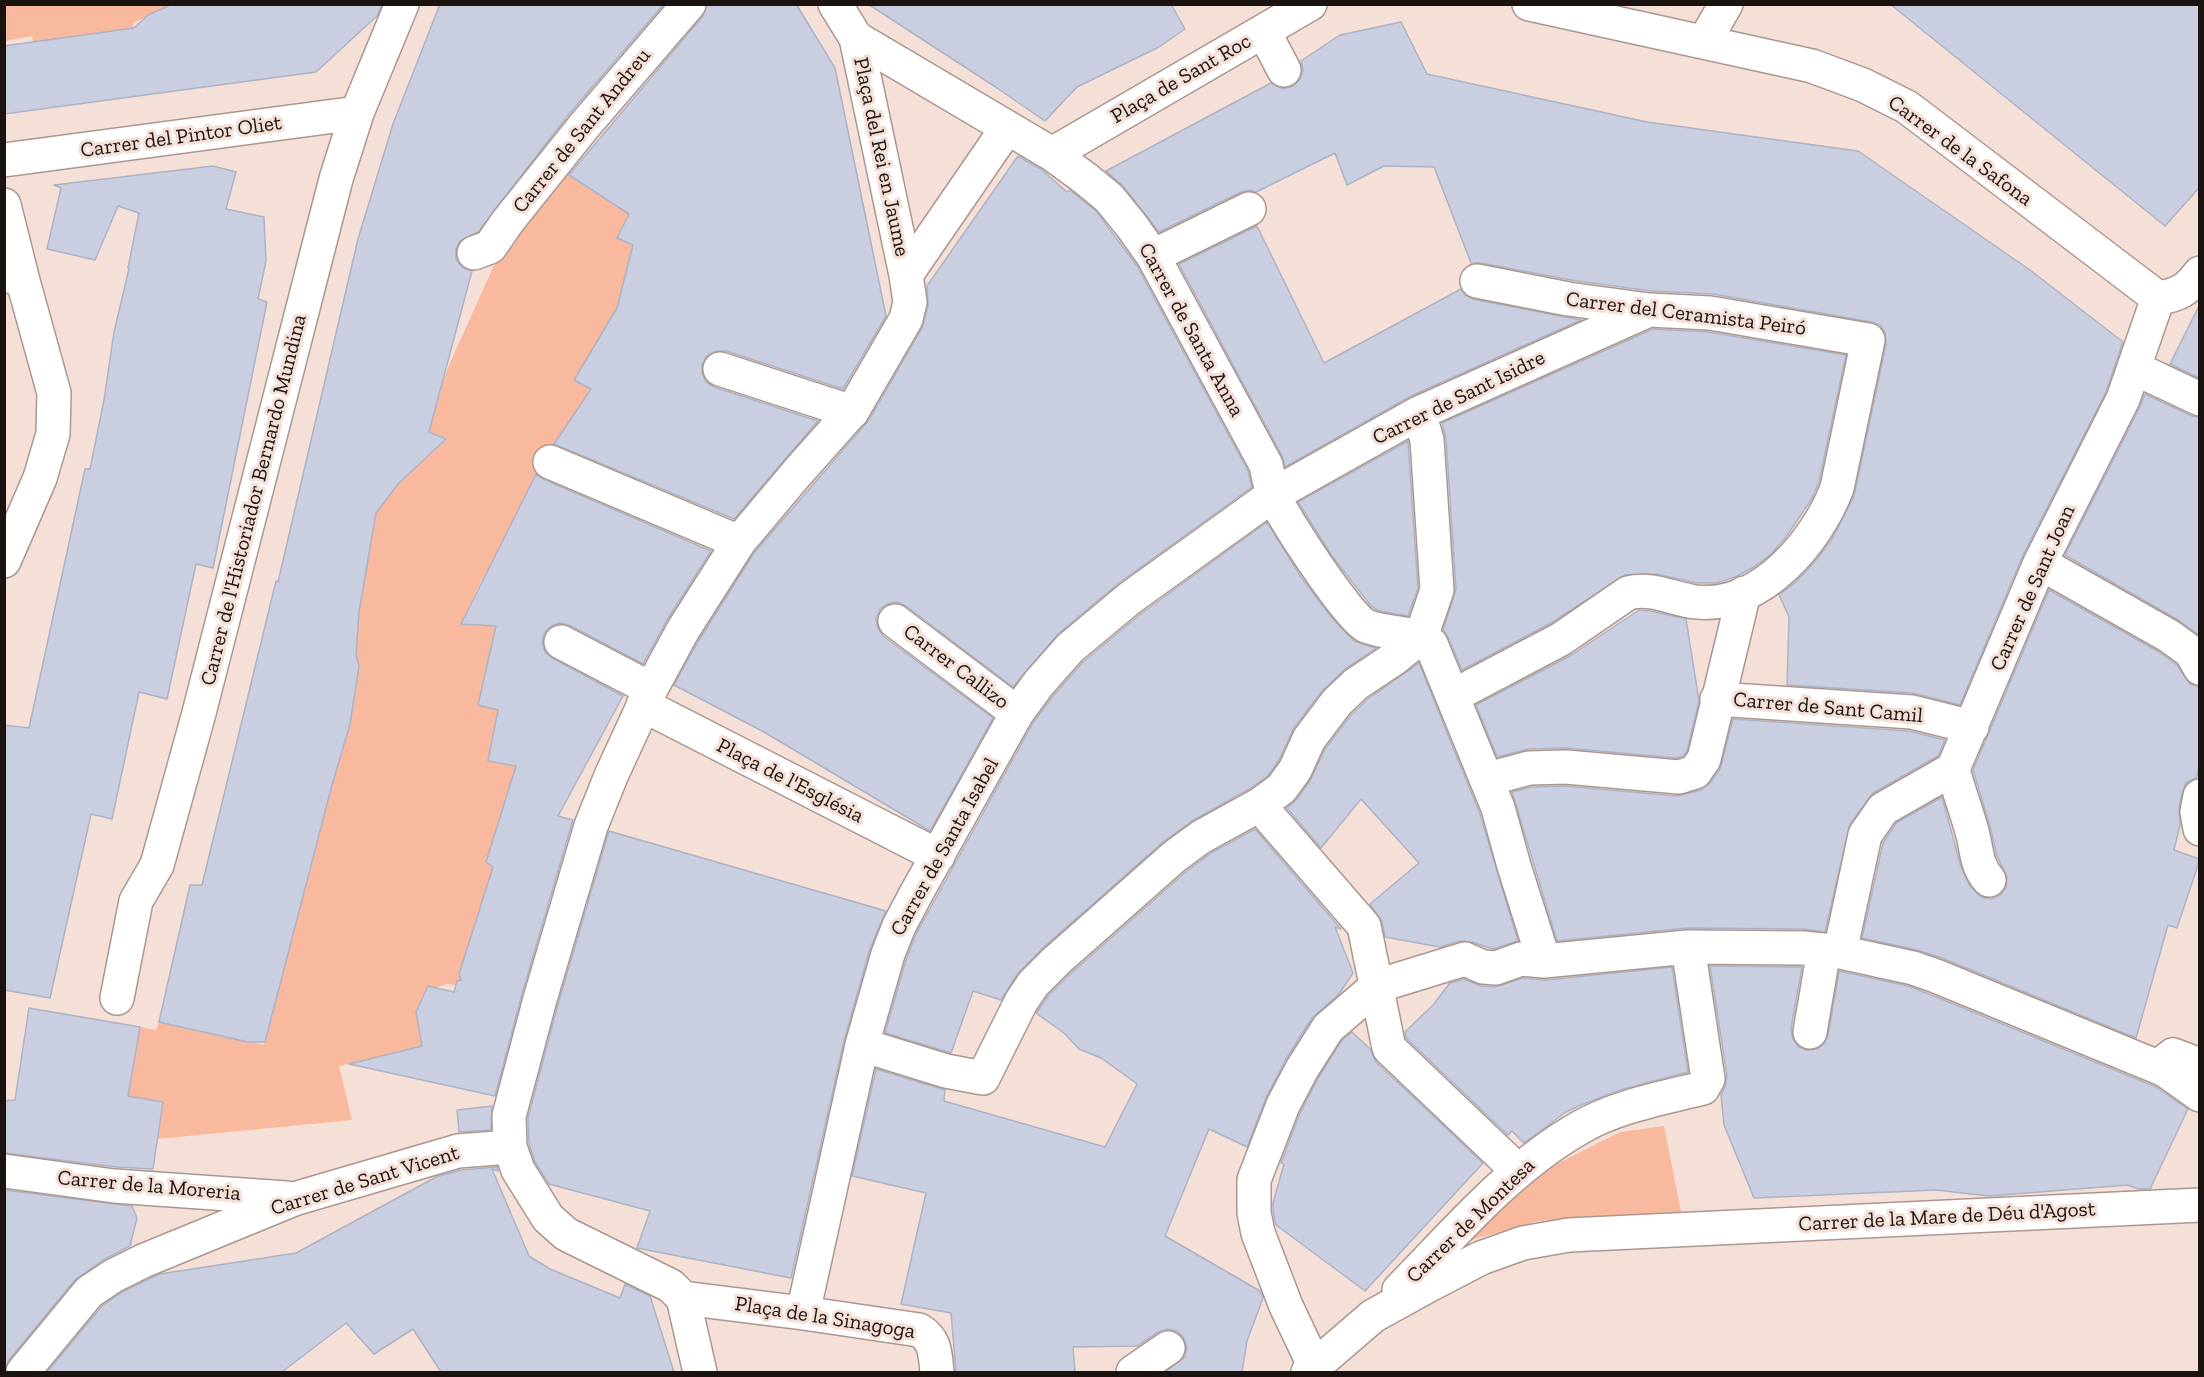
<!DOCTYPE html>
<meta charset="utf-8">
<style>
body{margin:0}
#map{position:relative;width:2204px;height:1377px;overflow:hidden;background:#f5e0d7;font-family:"Zilla Slab",serif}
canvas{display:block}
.frame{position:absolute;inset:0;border:6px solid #1a1310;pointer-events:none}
</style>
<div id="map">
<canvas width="2204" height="1377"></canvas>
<div class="frame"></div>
</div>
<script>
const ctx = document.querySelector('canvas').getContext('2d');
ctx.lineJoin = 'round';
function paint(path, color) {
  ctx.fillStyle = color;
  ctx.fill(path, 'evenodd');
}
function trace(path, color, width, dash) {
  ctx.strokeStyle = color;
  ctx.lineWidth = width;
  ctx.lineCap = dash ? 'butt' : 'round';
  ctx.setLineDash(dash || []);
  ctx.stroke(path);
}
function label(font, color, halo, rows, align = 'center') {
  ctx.font = font + ' "Zilla Slab",serif';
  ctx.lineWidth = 6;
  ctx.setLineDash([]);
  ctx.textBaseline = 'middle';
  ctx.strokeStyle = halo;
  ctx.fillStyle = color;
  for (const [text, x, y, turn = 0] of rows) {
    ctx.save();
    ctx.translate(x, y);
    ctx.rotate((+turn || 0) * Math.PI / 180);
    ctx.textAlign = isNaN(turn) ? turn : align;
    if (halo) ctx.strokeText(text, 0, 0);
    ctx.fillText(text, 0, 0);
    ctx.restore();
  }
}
const green = new Path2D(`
 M 5,5 L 173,5 L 133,23 L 134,28 L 33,42 L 32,36 L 5,41 Z
 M 566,173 L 629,214 L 617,237 L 633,245 L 628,316 L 719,365 L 716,373 L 609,322 L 575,380 L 591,389 L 538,468 L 509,530 L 488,582 L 482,579 L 468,609 L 470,625 L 496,626 L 498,710 L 488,761 L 503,763 L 519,756 L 486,861 L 493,867 L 467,955 L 462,986 L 447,984 L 425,991 L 416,1013 L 423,1047 L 339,1066 L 352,1120 L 157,1139 L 163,1102 L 128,1096 L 140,1027 L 156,1030 L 159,1022 L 264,1045 L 332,785 L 350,724 L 359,666 L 356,655 L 359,612 L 376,512 L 397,485 L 446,440 L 429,432 L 444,378 L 450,363 L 499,254 Z
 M 1664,1126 L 1681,1212 L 1539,1221 L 1471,1240 L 1468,1231 L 1507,1189 L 1620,1132 Z`);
const building = new Path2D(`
 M 173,4 L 382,4 L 377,16 L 316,72 L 4,114 L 4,46 L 134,28 L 148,15 Z
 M 440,4 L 664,4 L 569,114 L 478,232 L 460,241 L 456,249 L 456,259 L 462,267 L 472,271 L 429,432 L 446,439 L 398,484 L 376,513 L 359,612 L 356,655 L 359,666 L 350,724 L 332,785 L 265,1042 L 248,1042 L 159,1022 L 190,885 L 202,885 L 276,581 L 278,582 L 358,239 L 393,124 Z
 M 707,4 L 796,4 L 835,68 L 886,316 L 843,389 L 726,351 L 716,351 L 707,356 L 702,364 L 702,373 L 706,382 L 714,387 L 818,421 L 734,519 L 554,444 L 591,389 L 574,380 L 617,308 L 633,245 L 617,238 L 629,214 L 569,175 L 703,16 Z
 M 868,4 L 1171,4 L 1185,29 L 1159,47 L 1077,87 L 1045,121 L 994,86 Z
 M 1890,4 L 2199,4 L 2199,188 L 2165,226 Z
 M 1401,22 L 1427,74 L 1647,122 L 1858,151 L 2030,270 L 2123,342 L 2106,392 L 2023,555 L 1960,705 L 1913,693 L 1787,685 L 1789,617 L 1779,595 L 1797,581 L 1816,560 L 1832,539 L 1854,496 L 1886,344 L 1885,333 L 1880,325 L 1871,322 L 1713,294 L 1651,291 L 1571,280 L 1481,263 L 1471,263 L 1434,167 L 1384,166 L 1347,185 L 1335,153 L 1256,192 L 1250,190 L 1241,192 L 1159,232 L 1123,186 L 1106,171 L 1271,83 L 1283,89 L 1293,86 L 1300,79 L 1303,71 L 1301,61 L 1340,35 Z
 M 1018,156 L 1042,170 L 1067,192 L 1070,190 L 1096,211 L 1137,266 L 1248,471 L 1252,487 L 1119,583 L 1058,634 L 1013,687 L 906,606 L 897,602 L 887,604 L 880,609 L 876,619 L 878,628 L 883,636 L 993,718 L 930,831 L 764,732 L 674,685 L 699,640 L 754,553 L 869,420 L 922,328 L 928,306 L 927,286 Z
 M 213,166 L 236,172 L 226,209 L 264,217 L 266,261 L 258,299 L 267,302 L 213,568 L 196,564 L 167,699 L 139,692 L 112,819 L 91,814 L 50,998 L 4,990 L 4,725 L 29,728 L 85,469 L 90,469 L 104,400 L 114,332 L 129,269 L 128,268 L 139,213 L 118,206 L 95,260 L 47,249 L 61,188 L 54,185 Z
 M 1257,226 L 1324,363 L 1461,289 L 1465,295 L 1473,299 L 1581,320 L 1411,396 L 1285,467 L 1282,456 L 1179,264 Z
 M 2199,306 L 2199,378 L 2170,364 Z
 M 1653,329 L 1708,332 L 1846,355 L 1819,482 L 1811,500 L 1786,537 L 1771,554 L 1754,567 L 1735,577 L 1717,583 L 1697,583 L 1656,574 L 1625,575 L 1551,623 L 1462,670 L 1448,637 L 1443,630 L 1456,589 L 1446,439 L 1442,423 Z
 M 2145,394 L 2192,416 L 2199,417 L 2199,635 L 2178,620 L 2065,555 L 2140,407 Z
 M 1408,441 L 1418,588 L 1408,616 L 1379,611 L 1371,606 L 1332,556 L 1298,502 Z
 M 536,474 L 543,479 L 711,551 L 667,620 L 643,664 L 569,625 L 560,623 L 551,626 L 544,634 L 542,643 L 545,652 L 552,658 L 623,696 L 558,816 L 573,820 L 522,994 L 495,1096 L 349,1064 L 422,1046 L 416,1012 L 428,986 L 454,992 L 457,981 L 461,980 L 459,974 L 493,867 L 486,862 L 516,766 L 488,761 L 498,710 L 478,705 L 496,626 L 461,624 Z
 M 1267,522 L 1301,577 L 1332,618 L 1354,641 L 1376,648 L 1345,669 L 1322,691 L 1294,728 L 1279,760 L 1268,776 L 1249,789 L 1192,821 L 1163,842 L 1043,948 L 1018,973 L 1001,1000 L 973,991 L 951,1053 L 885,1033 L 906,960 L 916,934 L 1033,723 L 1054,695 L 1083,662 L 1142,613 Z
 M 2049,590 L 2159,652 L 2177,665 L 2190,684 L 2199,687 L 2199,769 L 2196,778 L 2186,783 L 2182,793 L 2179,809 L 2180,825 L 2174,850 L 2199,859 L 2199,862 L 2177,928 L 2168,925 L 2136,1038 L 1942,958 L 1917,950 L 1862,938 L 1883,843 L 1896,823 L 1942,797 L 1961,867 L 1970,886 L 1981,897 L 1991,899 L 2000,895 L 2006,888 L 2007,877 L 1997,856 L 1991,830 L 1973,770 Z
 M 1639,610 L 1651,611 L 1686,619 L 1699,701 L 1687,751 L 1683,756 L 1677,758 L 1565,748 L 1528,749 L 1497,757 L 1476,705 L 1570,656 Z
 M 1419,663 L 1480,814 L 1518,941 L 1493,949 L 1472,942 L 1460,941 L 1440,947 L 1385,937 L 1382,922 L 1370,904 L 1419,863 L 1361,799 L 1321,848 L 1287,808 L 1296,800 L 1310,781 L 1325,749 L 1351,715 L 1368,699 Z
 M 1733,719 L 1909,731 L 1945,740 L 1938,756 L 1873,793 L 1850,824 L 1825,932 L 1803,929 L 1688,928 L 1557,941 L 1512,792 L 1532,787 L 1565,786 L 1677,796 L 1701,790 L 1710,783 L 1720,769 Z
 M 1255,829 L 1341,929 L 1335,927 L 1353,973 L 1339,994 L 1312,1018 L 1286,1059 L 1266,1098 L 1247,1147 L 1209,1129 L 1165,1236 L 1260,1291 L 1263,1298 L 1247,1341 L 1242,1372 L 1165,1372 L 1185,1357 L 1187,1347 L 1183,1337 L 1177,1331 L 1167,1329 L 1157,1333 L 1137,1346 L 1073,1347 L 1075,1372 L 956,1372 L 951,1313 L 901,1304 L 926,1193 L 852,1176 L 876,1069 L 945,1090 L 944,1101 L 1105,1147 L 1137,1084 L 1101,1058 L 1079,1049 L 1064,1033 L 1036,1013 L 1048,996 L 1069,975 L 1187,871 L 1211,853 Z
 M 609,831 L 886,911 L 870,949 L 844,1041 L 791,1278 L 637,1248 L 650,1211 L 549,1184 L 535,1162 L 529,1144 L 528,1118 L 558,1004 Z
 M 1710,966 L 1802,967 L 1791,1029 L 1793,1039 L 1799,1047 L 1806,1050 L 1817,1049 L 1824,1044 L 1828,1036 L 1839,971 L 1908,986 L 1929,994 L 2156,1087 L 2188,1109 L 2150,1189 L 2138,1189 L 2128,1185 L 1989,1196 L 1936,1190 L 1754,1198 L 1724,1125 L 1721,1095 L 1725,1087 L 1727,1076 Z
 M 1672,967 L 1688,1072 L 1620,1090 L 1581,1105 L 1566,1112 L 1524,1143 L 1512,1131 L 1508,1135 L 1406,1038 L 1405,1032 L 1433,1005 L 1450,983 L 1464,979 L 1481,986 L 1495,987 L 1523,978 L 1546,980 Z
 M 29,1008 L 140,1027 L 128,1096 L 163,1102 L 153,1169 L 116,1167 L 4,1153 L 4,1101 L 15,1100 Z
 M 1352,1032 L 1370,1049 L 1376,1062 L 1483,1163 L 1365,1291 L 1276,1225 L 1273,1211 L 1273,1203 L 1284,1164 L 1281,1163 L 1300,1113 L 1318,1078 L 1342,1040 Z
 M 492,1106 L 491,1130 L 459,1132 L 457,1110 Z
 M 497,1167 L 498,1171 L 492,1169 L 529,1256 L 550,1269 L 620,1298 L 625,1284 L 650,1296 L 674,1372 L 441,1372 L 413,1329 L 374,1354 L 346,1323 L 282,1372 L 47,1372 L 102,1306 L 122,1292 L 151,1278 L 160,1274 L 296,1253 L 436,1177 L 461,1170 Z
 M 4,1190 L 132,1206 L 137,1218 L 130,1246 L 103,1260 L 75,1280 L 9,1360 L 4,1369 Z`);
const minor = new Path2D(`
 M 1529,4 L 1812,66 L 1863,85 L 1907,107 L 2158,298 C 2179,295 2187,290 2200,273
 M 1264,32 L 1284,70
 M 856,38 L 1052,154 L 1086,179 L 1109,198 L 1131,225 L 1153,256 L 1266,465 C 1268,475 1270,487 1274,496 C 1282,516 1350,620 1366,626 C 1388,635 1412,630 1431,644 L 1498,808 L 1514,866 L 1544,961
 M 1704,42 L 1726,4
 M 1052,154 L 1310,4
 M 4,160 L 357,113
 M 4,205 L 23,281
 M 474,253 L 490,247 L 508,221 L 584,126 L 689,4
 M 1153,256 L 1249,209
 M 4,274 L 23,281 L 54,393 L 53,434 L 40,478 L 4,561
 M 906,275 L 1007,128
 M 2134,368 L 2200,399
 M 720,369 L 852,412
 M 550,462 L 739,542
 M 2040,563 L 2169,636 L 2191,652 L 2200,668
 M 895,621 L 1017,713
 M 561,642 L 651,689
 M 1453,696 L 1561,639 L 1628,593 C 1653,587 1672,599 1696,602 C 1761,609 1817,541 1837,488 L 1868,340 L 1710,313 L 1649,310 L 1568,299 L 1477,281
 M 1717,699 L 1912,712 L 1972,727
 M 643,705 L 938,856
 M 1488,779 L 1529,768 L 1566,767 L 1679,777 L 1695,772 L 1704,759 L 1744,593
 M 2200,796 L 2197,812 L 2200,829
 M 1259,805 L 1364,926 L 1389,1048 L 1517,1170
 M 1989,880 C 1975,865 1977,846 1971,828 C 1965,807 1958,789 1953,769 L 2040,563 L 2123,399 L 2158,298
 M 1840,952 L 1865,835 L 1883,809 L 1953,769
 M 117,998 L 136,901 L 157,865 L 199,713 L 336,179 L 357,113 L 402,4
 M 1810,1032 L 1824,950
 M 862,1045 L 946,1071 L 983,1078 L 1021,1002 L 1033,984 L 1056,961 L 1175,856 L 1201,837 L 1259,805 L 1281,789 L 1295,770 L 1309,739 L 1337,702 L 1356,684 L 1395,658 L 1421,637 L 1437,590 L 1427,440 L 1419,413
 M 2200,1065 L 2173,1055 L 2164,1062 L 2165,1070 L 2200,1095
 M 4,1171 L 114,1186 L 286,1198
 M 1399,1290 C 1456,1232 1510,1167 1581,1127 C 1618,1106 1663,1098 1703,1088 L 1708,1079 L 1688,947
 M 683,1298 L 803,1313 L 919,1330 C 936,1340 935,1354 937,1372
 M 803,1313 L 862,1045 L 888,954 L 899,926 L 917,892 L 1017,713 L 1039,683 L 1070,648 L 1130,598 L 1273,495 L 1419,413 L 1649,310
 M 1314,1365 L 1286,1306 L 1258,1233 L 1254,1213 L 1254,1180 L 1283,1105 L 1302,1069 L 1328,1028 L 1377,986 L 1465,959 L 1483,967 L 1496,968 L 1521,959 L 1544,961 L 1688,947 L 1803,948 L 1840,952 L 1913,968 L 1936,976 L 2165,1070
 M 23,1372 L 89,1292 L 113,1276 L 143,1261 L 294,1199 L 458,1151 L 510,1147
 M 700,1372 L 683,1298 L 671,1286 L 566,1234 L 548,1218 L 518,1170 L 510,1147 L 509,1116 L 540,999 L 591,826 L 611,776 L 651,689 L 683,630 L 739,542 L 797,473 L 853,410 L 906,319 L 910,302 L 906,275 L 856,38 L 835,4
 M 1133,1372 L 1168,1348
 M 1308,1372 L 1373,1316 L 1431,1284 L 1481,1258 L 1523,1243 L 1569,1235 L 2200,1205`);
const streetNames = [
 ["Plaça de Sant Roc",1181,79,-30],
 ["Carrer de Sant Andreu",582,131,-51],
 ["Carrer del Pintor Oliet",181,137,-8],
 ["Carrer de la Safona",1960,151,36],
 ["Plaça del Rei en Jaume",881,157,78],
 ["Carrer del Ceramista Peiró",1686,314,7],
 ["Carrer de Santa Anna",1191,330,61],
 ["Carrer de Sant Isidre",1459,398,-26],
 ["Carrer de l'Historiador Bernardo Mundina",254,500,-76],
 ["Carrer de Sant Joan",2033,588,-66],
 ["Carrer Callizo",956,667,37],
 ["Carrer de Sant Camil",1828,708,5],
 ["Plaça de l'Església",790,781,27],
 ["Carrer de Santa Isabel",945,847,-61],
 ["Carrer de Sant Vicent",365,1181,-17],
 ["Carrer de la Moreria",149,1186,5],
 ["Carrer de la Mare de Déu d'Agost",1947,1217,-3],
 ["Carrer de Montesa",1471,1221,-44],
 ["Plaça de la Sinagoga",825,1318,9]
];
paint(green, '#f8b99e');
paint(building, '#c9cee1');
trace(building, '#adb2c4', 1.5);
trace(minor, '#ab978f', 36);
trace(minor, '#fff', 33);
label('21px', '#1a1310', '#f5e0d7', streetNames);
</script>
